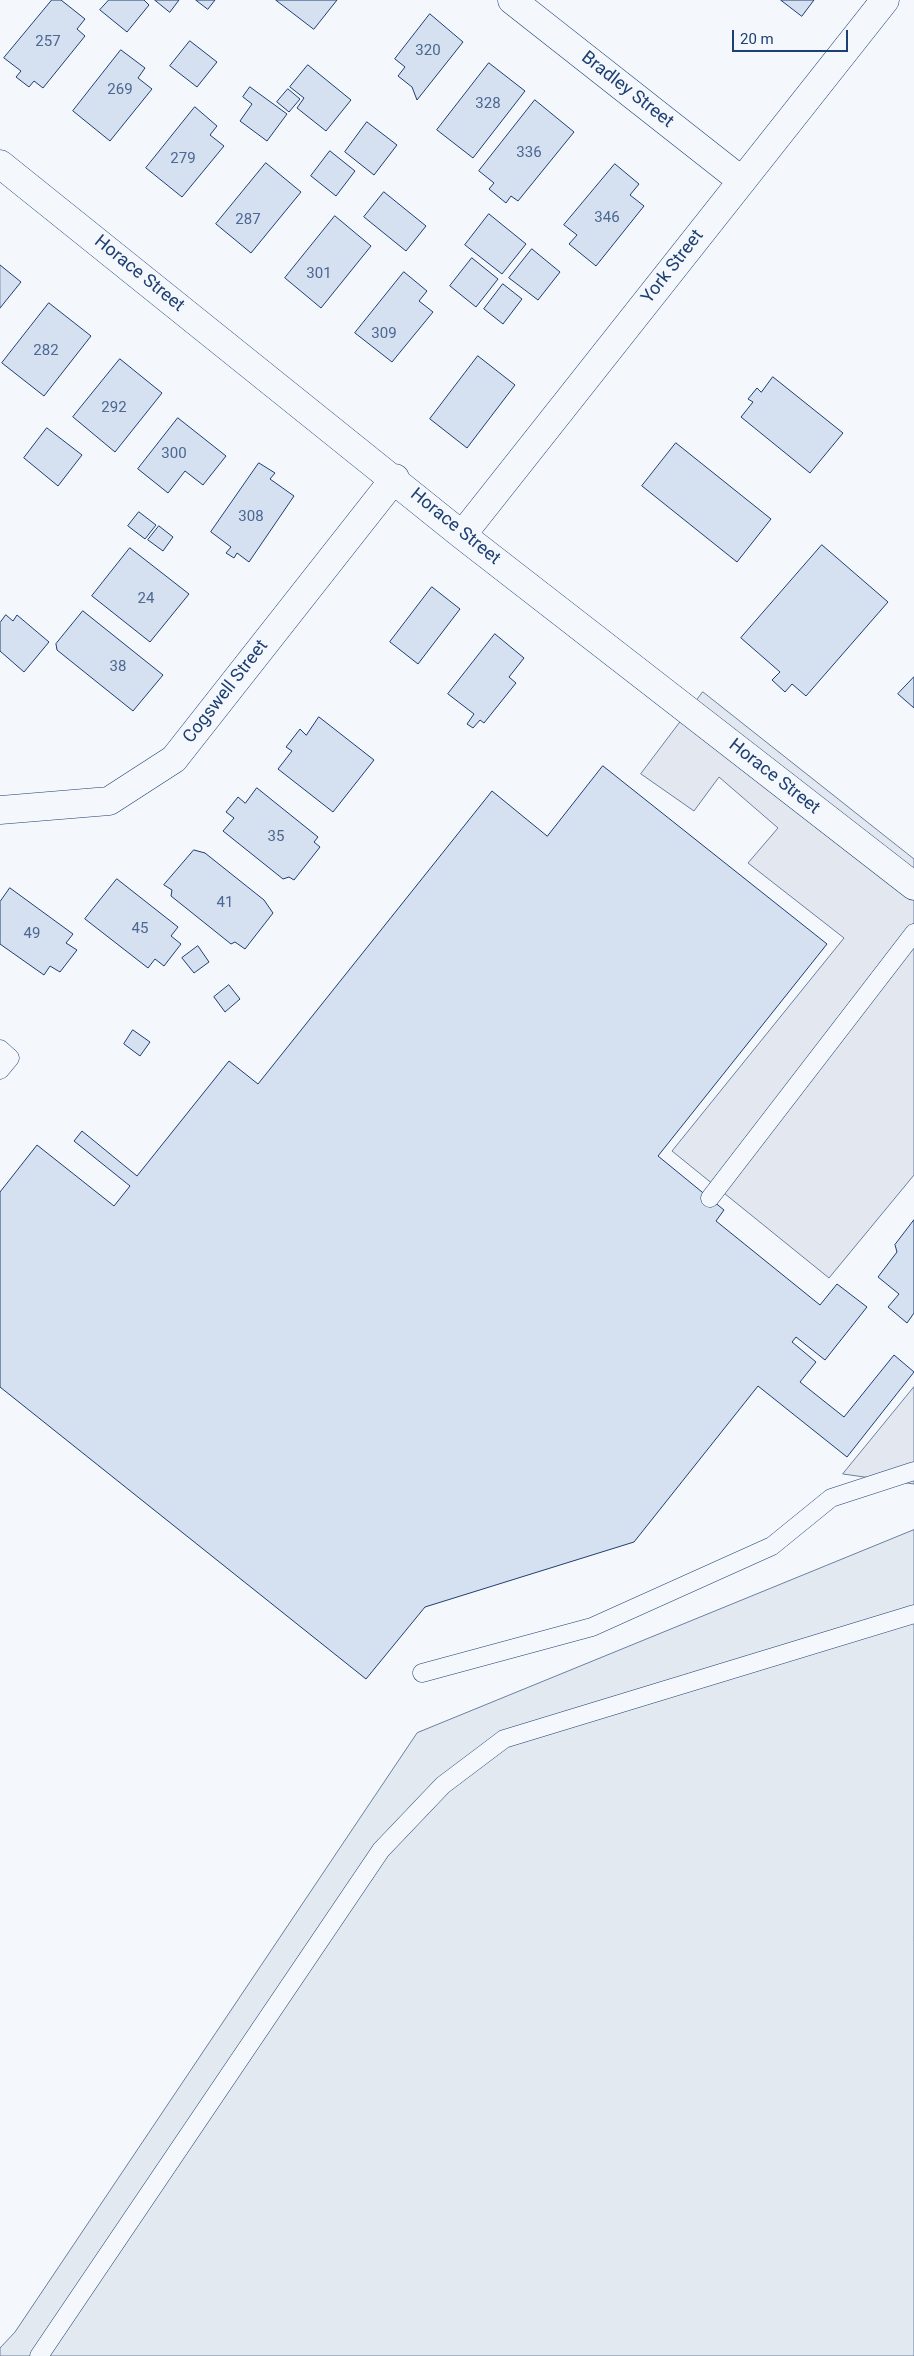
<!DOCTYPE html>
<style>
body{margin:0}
#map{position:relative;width:914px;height:2356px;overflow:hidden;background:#f4f7fb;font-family:Roboto,sans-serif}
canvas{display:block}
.scale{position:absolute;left:732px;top:30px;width:116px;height:22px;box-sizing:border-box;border:2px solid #1d3f73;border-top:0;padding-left:6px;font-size:15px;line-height:18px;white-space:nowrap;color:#1d3f73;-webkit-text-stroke:4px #f4f7fb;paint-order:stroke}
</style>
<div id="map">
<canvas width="914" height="2356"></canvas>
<div class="scale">20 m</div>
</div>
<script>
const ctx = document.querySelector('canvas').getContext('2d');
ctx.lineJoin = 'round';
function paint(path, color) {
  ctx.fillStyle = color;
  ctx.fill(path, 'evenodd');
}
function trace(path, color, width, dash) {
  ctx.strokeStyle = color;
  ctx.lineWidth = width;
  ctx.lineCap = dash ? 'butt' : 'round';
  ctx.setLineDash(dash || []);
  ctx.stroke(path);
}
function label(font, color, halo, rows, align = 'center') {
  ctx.font = font + ' Roboto,sans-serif';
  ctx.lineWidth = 4;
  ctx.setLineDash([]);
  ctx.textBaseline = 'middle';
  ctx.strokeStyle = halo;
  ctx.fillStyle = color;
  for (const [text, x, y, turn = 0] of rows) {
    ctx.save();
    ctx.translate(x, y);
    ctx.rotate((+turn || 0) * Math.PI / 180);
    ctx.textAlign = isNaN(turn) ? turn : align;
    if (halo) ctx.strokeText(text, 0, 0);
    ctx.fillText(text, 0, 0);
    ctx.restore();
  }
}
const green = new Path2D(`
 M 914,1530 L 914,2356 L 0,2356 L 0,2348 L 15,2332 L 417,1733 Z`);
const parking = new Path2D(`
 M 703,692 L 914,859 L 914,1175 L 829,1278 L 672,1151 L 844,938 L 748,863 L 778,828 L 719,777 L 694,811 L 641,774 Z
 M 914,1387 L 914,1484 L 843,1474 Z`);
const building = new Path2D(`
 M 52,0 L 61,0 L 85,19 L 77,29 L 85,36 L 43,88 L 34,81 L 29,87 L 16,77 L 21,71 L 4,58 Z
 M 109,0 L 144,0 L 149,5 L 127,32 L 100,10 Z
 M 155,0 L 179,0 L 170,12 Z
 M 196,0 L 215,0 L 208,9 Z
 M 276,0 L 337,0 L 314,29 Z
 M 781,0 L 814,0 L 802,16 Z
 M 430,14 L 463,42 L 417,100 L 412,87 L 398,76 L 405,67 L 395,59 Z
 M 190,41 L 217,62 L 197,87 L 170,66 Z
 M 121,50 L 145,68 L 138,78 L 152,89 L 110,141 L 73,111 Z
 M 489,63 L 525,91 L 473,158 L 437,130 Z
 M 308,65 L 351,100 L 326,131 L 297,108 L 304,98 L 290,87 Z
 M 250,87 L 287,114 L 267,141 L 240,121 L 252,104 L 243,97 Z
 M 288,89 L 300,99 L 289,112 L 277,102 Z
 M 535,100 L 574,132 L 518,201 L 511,196 L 506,203 L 489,189 L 494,183 L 479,171 Z
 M 195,107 L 217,126 L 210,135 L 224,146 L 182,197 L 146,168 Z
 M 367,122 L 397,145 L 374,175 L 345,152 Z
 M 330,151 L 355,171 L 336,196 L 311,176 Z
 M 266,163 L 301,192 L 251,253 L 216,224 Z
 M 615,164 L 639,184 L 630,195 L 644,206 L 596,266 L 569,244 L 577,235 L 564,225 Z
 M 384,192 L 426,226 L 406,251 L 364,217 Z
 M 489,214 L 526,244 L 502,274 L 465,245 Z
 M 335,216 L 371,246 L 321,308 L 285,278 Z
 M 532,249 L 560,272 L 538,300 L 509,278 Z
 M 472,258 L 498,279 L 476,307 L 450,286 Z
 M 0,265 L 21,282 L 0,308 Z
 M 404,272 L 427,291 L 419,301 L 433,312 L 392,362 L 355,333 Z
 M 503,284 L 522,299 L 503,324 L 484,309 Z
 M 49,303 L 91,336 L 44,396 L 2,363 Z
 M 478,356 L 515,385 L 467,448 L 430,419 Z
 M 120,359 L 162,393 L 115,452 L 73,417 Z
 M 773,377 L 843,433 L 810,473 L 741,417 L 753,402 L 748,399 L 757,388 L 761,392 Z
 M 178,418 L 226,456 L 203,485 L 185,471 L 168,493 L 138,469 Z
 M 47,428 L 82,455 L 58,486 L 24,458 Z
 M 676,443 L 771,519 L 737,562 L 642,486 Z
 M 259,463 L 275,473 L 270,479 L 294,496 L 249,562 L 237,553 L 234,558 L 226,553 L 231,547 L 211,532 Z
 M 139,512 L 156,525 L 145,539 L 128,526 Z
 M 159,526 L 173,537 L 163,551 L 148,540 Z
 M 822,545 L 888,602 L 806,696 L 792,684 L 785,692 L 772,680 L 780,672 L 741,638 Z
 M 130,548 L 189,594 L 150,642 L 92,596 Z
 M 432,587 L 460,609 L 418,664 L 390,642 Z
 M 83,611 L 163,675 L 133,711 L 57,650 L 56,644 Z
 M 6,615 L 13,621 L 17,615 L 49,642 L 24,672 L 0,651 L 0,623 Z
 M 495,634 L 524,658 L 509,677 L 516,683 L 484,723 L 480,720 L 473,728 L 467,724 L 474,714 L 448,694 Z
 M 914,677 L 914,708 L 898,694 Z
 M 319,717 L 374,760 L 333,812 L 278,769 L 292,751 L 286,747 L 300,729 L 306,735 Z
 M 603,766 L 827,944 L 658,1156 L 724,1210 L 716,1221 L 820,1305 L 837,1284 L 867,1307 L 825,1360 L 796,1337 L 792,1342 L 816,1362 L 800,1382 L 844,1417 L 894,1355 L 914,1372 L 847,1457 L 758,1386 L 634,1542 L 425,1607 L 366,1679 L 0,1387 L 0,1192 L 37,1145 L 114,1206 L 130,1186 L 74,1141 L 82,1131 L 137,1176 L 229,1061 L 258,1084 L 492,791 L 547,836 Z
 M 257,788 L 318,837 L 314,842 L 320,847 L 294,880 L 289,877 L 283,879 L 223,831 L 234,818 L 226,812 L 238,797 L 245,803 Z
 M 194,850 L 205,853 L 264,900 L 273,913 L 245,949 L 235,942 L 231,944 L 171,896 L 172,890 L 164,885 Z
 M 117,879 L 178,927 L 171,936 L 181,944 L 164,966 L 155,959 L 148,968 L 85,919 Z
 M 10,888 L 73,934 L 66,943 L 77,950 L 60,972 L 50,966 L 44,975 L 0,944 L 0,902 Z
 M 198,946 L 209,962 L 194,973 L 182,958 Z
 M 229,985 L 240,999 L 225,1012 L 214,997 Z
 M 133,1030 L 150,1042 L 140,1056 L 124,1044 Z
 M 914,1220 L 914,1313 L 907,1323 L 888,1307 L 899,1294 L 878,1277 L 897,1252 L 895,1245 Z`);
const service = new Path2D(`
 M 0,1049 L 10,1058 L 0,1070
 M 710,1198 L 914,933
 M 422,1673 L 592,1627 L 772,1546 L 831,1498 L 914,1471
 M 39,2356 L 381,1850 L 443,1785 L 504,1739 L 914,1614`);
const minor = new Path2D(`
 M 512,0 L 742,181
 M 0,164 L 462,535 L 914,886
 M 462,535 L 885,0
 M 0,810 L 109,801 L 174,759 L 395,478`);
const numberNames = [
 ["257",48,42],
 ["320",428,51],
 ["269",120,90],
 ["328",488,104],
 ["336",529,153],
 ["279",183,159],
 ["346",607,218],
 ["287",248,220],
 ["301",319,274],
 ["309",384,334],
 ["282",46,351],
 ["292",114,408],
 ["300",174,454],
 ["308",251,517],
 ["24",146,599],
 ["38",118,667],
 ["35",276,837],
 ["41",225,903],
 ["45",140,929],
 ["49",32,934]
];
const streetNames = [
 ["Bradley Street",627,90,38],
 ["York Street",673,267,-52],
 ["Horace Street",139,274,39],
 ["Horace Street",455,527,39],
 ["Cogswell Street",226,692,-52],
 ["Horace Street",774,777,38]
];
paint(green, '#e3e9f0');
trace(green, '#687fa3', 1);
paint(parking, '#e3e8f0');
trace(parking, '#687fa3', 1);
paint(building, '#d5e0f0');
trace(building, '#1d3f73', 1);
trace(service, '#1d3f73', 19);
trace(minor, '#1d3f73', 29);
trace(service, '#f4f7fb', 18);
trace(minor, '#f4f7fb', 28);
label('15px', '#4b6792', null, numberNames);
label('18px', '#1d3f73', '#f4f7fb', streetNames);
</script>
